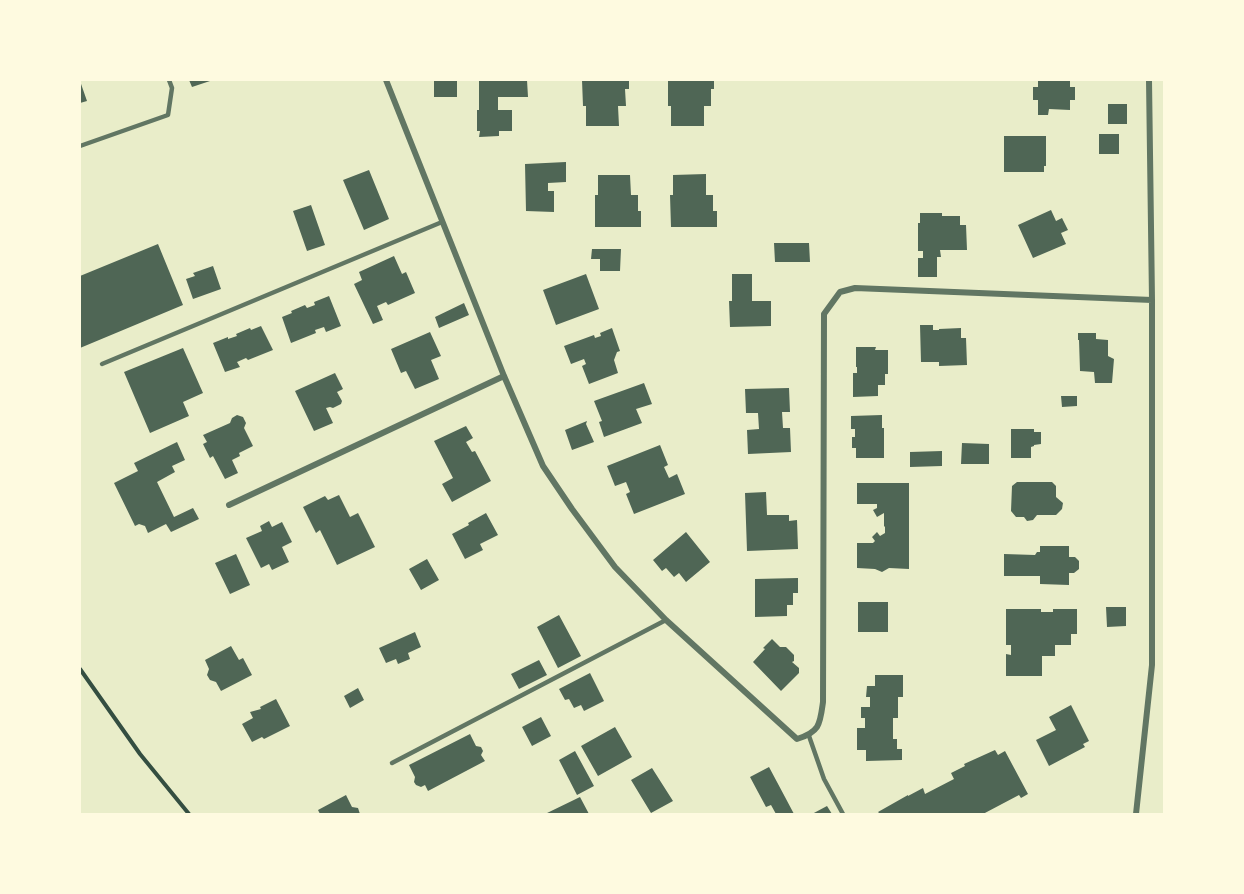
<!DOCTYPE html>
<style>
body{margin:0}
#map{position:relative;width:1244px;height:894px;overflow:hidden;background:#e9edc9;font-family:Jost,sans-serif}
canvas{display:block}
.frame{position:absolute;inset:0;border:81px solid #fefae0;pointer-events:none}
</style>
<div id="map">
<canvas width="1244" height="894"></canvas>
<div class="frame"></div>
</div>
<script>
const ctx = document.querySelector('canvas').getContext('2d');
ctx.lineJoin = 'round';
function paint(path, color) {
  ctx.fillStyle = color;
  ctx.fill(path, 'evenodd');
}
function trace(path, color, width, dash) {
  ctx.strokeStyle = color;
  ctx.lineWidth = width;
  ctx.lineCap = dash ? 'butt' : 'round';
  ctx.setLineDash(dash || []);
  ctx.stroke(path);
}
const building = new Path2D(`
 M 189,80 L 213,80 L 192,87 Z
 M 434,80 L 457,80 L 457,97 L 434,97 Z
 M 479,80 L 527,80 L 528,97 L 498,97 L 498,110 L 512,110 L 512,131 L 499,131 L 499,136 L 479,137 L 480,131 L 477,131 L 477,110 L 479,110 Z
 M 582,80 L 629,80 L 629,89 L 625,89 L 626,106 L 618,106 L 619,126 L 586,126 L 586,106 L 583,106 Z
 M 668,80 L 714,80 L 714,89 L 711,89 L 711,106 L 704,106 L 704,126 L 671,126 L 671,106 L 668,106 Z
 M 1038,80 L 1070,80 L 1070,87 L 1075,87 L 1075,100 L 1070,100 L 1070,110 L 1049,109 L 1048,115 L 1038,115 L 1038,100 L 1033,100 L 1033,87 L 1038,87 Z
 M 80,81 L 87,101 L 80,103 Z
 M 1108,104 L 1127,104 L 1127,124 L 1108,124 Z
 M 1099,134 L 1119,134 L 1119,154 L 1099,154 Z
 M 1004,136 L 1046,136 L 1046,166 L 1044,166 L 1044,172 L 1004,172 Z
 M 566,162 L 566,182 L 548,183 L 548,191 L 554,191 L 554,212 L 526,211 L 525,164 Z
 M 369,170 L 389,219 L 364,230 L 343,180 Z
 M 706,174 L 706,195 L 713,195 L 713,211 L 717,211 L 717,227 L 671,227 L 670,195 L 673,195 L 673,175 Z
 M 598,175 L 630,175 L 631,195 L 638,195 L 638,211 L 641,211 L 641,227 L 595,227 L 595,195 L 598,195 Z
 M 311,205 L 325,245 L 307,251 L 293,211 Z
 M 1051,210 L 1056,221 L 1062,218 L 1068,230 L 1061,233 L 1066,244 L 1033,258 L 1018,225 Z
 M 920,213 L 942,213 L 942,216 L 960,216 L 960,225 L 966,225 L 967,250 L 940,250 L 941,257 L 937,257 L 937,277 L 918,277 L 918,258 L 923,258 L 923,251 L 918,251 L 918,223 L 920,223 Z
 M 774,243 L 809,243 L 810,262 L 775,262 Z
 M 158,244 L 183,305 L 80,348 L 80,276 Z
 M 592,249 L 621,249 L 620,271 L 600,271 L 600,259 L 591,259 Z
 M 394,256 L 402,274 L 406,272 L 415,293 L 388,305 L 386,302 L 377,306 L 383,320 L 373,324 L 354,284 L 362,280 L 359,272 Z
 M 213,266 L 221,289 L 193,299 L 186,279 L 195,276 L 193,273 Z
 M 586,274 L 599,309 L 556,325 L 543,290 Z
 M 732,274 L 752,274 L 752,301 L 771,301 L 771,326 L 730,327 L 729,301 L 732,301 Z
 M 329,296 L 341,326 L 326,332 L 324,327 L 315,330 L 316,333 L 291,343 L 282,317 L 292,313 L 291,311 L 305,305 L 307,308 L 315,305 L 314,302 Z
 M 464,303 L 469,315 L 439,328 L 435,317 Z
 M 920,325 L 933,325 L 933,330 L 939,330 L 939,329 L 961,328 L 961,338 L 966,338 L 967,365 L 939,366 L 939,362 L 921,362 Z
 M 261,326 L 273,350 L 248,360 L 246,358 L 237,362 L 240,367 L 225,372 L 213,343 L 228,337 L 228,339 L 237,336 L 236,334 L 250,328 L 251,330 Z
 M 612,328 L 620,351 L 617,352 L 614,360 L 618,373 L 589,384 L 582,366 L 586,364 L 584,359 L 571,364 L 564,346 L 594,335 L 595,338 L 601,336 L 600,333 Z
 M 430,332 L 441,356 L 431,360 L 439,379 L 415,389 L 406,371 L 401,373 L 391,349 Z
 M 1078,333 L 1096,333 L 1096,339 L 1108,340 L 1108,356 L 1114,359 L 1112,383 L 1095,383 L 1094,372 L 1080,371 L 1079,340 L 1078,340 Z
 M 856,347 L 876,347 L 875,350 L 888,350 L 888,374 L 885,374 L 885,385 L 878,385 L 878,396 L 853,397 L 853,373 L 857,373 L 857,367 L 856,367 Z
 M 183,348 L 203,393 L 183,402 L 189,416 L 150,433 L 124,372 Z
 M 335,373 L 343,389 L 337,392 L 342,401 L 341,404 L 333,408 L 330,407 L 326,408 L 333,423 L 314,431 L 295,391 Z
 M 644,383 L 652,404 L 636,409 L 642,423 L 604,437 L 599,422 L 602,421 L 594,401 Z
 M 789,388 L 790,412 L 782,412 L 783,428 L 790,428 L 791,452 L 748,454 L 747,430 L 759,429 L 758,413 L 746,413 L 745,389 Z
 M 1061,396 L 1077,396 L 1077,406 L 1062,407 Z
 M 237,415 L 243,417 L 246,423 L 244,428 L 253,446 L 239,453 L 240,456 L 232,460 L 238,473 L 225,479 L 213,456 L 210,458 L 203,444 L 207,442 L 203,435 L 230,423 L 232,418 Z
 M 882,415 L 882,428 L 884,428 L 884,458 L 856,458 L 856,448 L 852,448 L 852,437 L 855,437 L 855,429 L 851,429 L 851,416 Z
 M 587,421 L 586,424 L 594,442 L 572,450 L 565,430 Z
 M 466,426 L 473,438 L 466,442 L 472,452 L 475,451 L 491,481 L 452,502 L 442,484 L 453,478 L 434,441 Z
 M 1011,429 L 1034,429 L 1034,432 L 1041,432 L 1041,444 L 1034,445 L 1034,446 L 1031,447 L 1031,458 L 1011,458 Z
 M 177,442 L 185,460 L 172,466 L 175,472 L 157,482 L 174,517 L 193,508 L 199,519 L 171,532 L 166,524 L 148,533 L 145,526 L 139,524 L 135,526 L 114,483 L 138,471 L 134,463 Z
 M 962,443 L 989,444 L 989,464 L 961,464 Z
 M 660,445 L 668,465 L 664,467 L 669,478 L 677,474 L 685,494 L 634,514 L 626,494 L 630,492 L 626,482 L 615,486 L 607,466 Z
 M 942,451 L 942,466 L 910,467 L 910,452 Z
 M 1017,482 L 1052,482 L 1056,486 L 1056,497 L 1063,503 L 1062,509 L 1056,515 L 1037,515 L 1033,520 L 1027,521 L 1024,517 L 1016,517 L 1011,511 L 1012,486 Z
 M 857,483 L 909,483 L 909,569 L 889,568 L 882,572 L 875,569 L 857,568 L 857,543 L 873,543 L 875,541 L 872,537 L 877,532 L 880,536 L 885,533 L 885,526 L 884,527 L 884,513 L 877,517 L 873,510 L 877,508 L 877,504 L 857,504 Z
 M 766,492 L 767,515 L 789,515 L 789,521 L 797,520 L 798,549 L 747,551 L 745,493 Z
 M 339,495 L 350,517 L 358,513 L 375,547 L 337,565 L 320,530 L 316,533 L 303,507 L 325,496 L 328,500 Z
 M 486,513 L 498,535 L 480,544 L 483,550 L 465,559 L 452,534 L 469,525 L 468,523 Z
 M 269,521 L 272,527 L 282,522 L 292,542 L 282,547 L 289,562 L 272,570 L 269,564 L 261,568 L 246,538 L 262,531 L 260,526 Z
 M 686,532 L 710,562 L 686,582 L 679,573 L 674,577 L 666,568 L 662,571 L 653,560 Z
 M 1040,546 L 1069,546 L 1069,557 L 1075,557 L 1079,561 L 1079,569 L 1074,573 L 1069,573 L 1069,585 L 1040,584 L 1040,576 L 1004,576 L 1004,554 L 1035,555 L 1037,552 L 1040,552 Z
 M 236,554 L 250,585 L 230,594 L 215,563 Z
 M 427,559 L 439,580 L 421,590 L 409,569 Z
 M 798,578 L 798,593 L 793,593 L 793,605 L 787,605 L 787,616 L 755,617 L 755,579 Z
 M 858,602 L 888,602 L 888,632 L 858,632 Z
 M 1106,607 L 1126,607 L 1126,626 L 1107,627 Z
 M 1006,609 L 1041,609 L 1041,612 L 1053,612 L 1053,609 L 1077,609 L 1077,634 L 1071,634 L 1071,645 L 1055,645 L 1055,656 L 1042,656 L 1042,676 L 1006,676 L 1006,654 L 1011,655 L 1011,645 L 1006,645 Z
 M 559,615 L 581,656 L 558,668 L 537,627 Z
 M 415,632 L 421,647 L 408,653 L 410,659 L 398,664 L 396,659 L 386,663 L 379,648 Z
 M 772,639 L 780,647 L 786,647 L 794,655 L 794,661 L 792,662 L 799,668 L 799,673 L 781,691 L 753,662 L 765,649 L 763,648 Z
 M 231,646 L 239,660 L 243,658 L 252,675 L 221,691 L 216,682 L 210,680 L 207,675 L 209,669 L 205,660 Z
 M 539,660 L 547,675 L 519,689 L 511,674 Z
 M 590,673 L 604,701 L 584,711 L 581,705 L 574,708 L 569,699 L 565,700 L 559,689 Z
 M 875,675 L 903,675 L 903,697 L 898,697 L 898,718 L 893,718 L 893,739 L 897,739 L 897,749 L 902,749 L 902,760 L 866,761 L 866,750 L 857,750 L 857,728 L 865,728 L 865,718 L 861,718 L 861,707 L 870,707 L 870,697 L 866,697 L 867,686 L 875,686 Z
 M 358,688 L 364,700 L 350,708 L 344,696 Z
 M 276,699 L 290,726 L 264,739 L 262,737 L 252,742 L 242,724 L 253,718 L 250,712 L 261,709 L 260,707 Z
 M 1071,705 L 1089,741 L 1083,744 L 1085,747 L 1049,766 L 1036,740 L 1056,730 L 1049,717 Z
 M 541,717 L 551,736 L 532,746 L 522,727 Z
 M 615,727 L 632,757 L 598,776 L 581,746 Z
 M 470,734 L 476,746 L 481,747 L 483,751 L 481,755 L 485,761 L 428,791 L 425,785 L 421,787 L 416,785 L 414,782 L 415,777 L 409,765 Z
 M 995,750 L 998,755 L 1005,751 L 1028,794 L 1021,798 L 1019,795 L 983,814 L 972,813 L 970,814 L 880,814 L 878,812 L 908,795 L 908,796 L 923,788 L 925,794 L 954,779 L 951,773 L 965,766 L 964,764 Z
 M 575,751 L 594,786 L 577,795 L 559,760 Z
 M 769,767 L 785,797 L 794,814 L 776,814 L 771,805 L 766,807 L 750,777 Z
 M 652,768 L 673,801 L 651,813 L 631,780 Z
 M 346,795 L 352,807 L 358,808 L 360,814 L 320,814 L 318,810 Z
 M 580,797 L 589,814 L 545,814 Z
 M 827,806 L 832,814 L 812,814 Z`);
const path = new Path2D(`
 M 80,669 L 140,754 L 189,814`);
const service = new Path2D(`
 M 80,146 L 168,115 L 172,88 L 169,80
 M 102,364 L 442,222
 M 809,736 L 824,779 L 843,814
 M 392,763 L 666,620`);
const minor = new Path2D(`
 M 386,80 L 504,376 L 543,466 L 572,509 L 615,567 L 666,620 L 797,739 C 820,732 820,724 823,702 L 824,314 L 840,292 L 855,288 L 1152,300
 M 229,505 L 504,376
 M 1136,814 L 1152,665 L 1152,300 L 1149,80`);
paint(building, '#4f6655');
trace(path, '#344e41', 4);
trace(service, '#617663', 4.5);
trace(minor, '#617663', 6);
</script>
